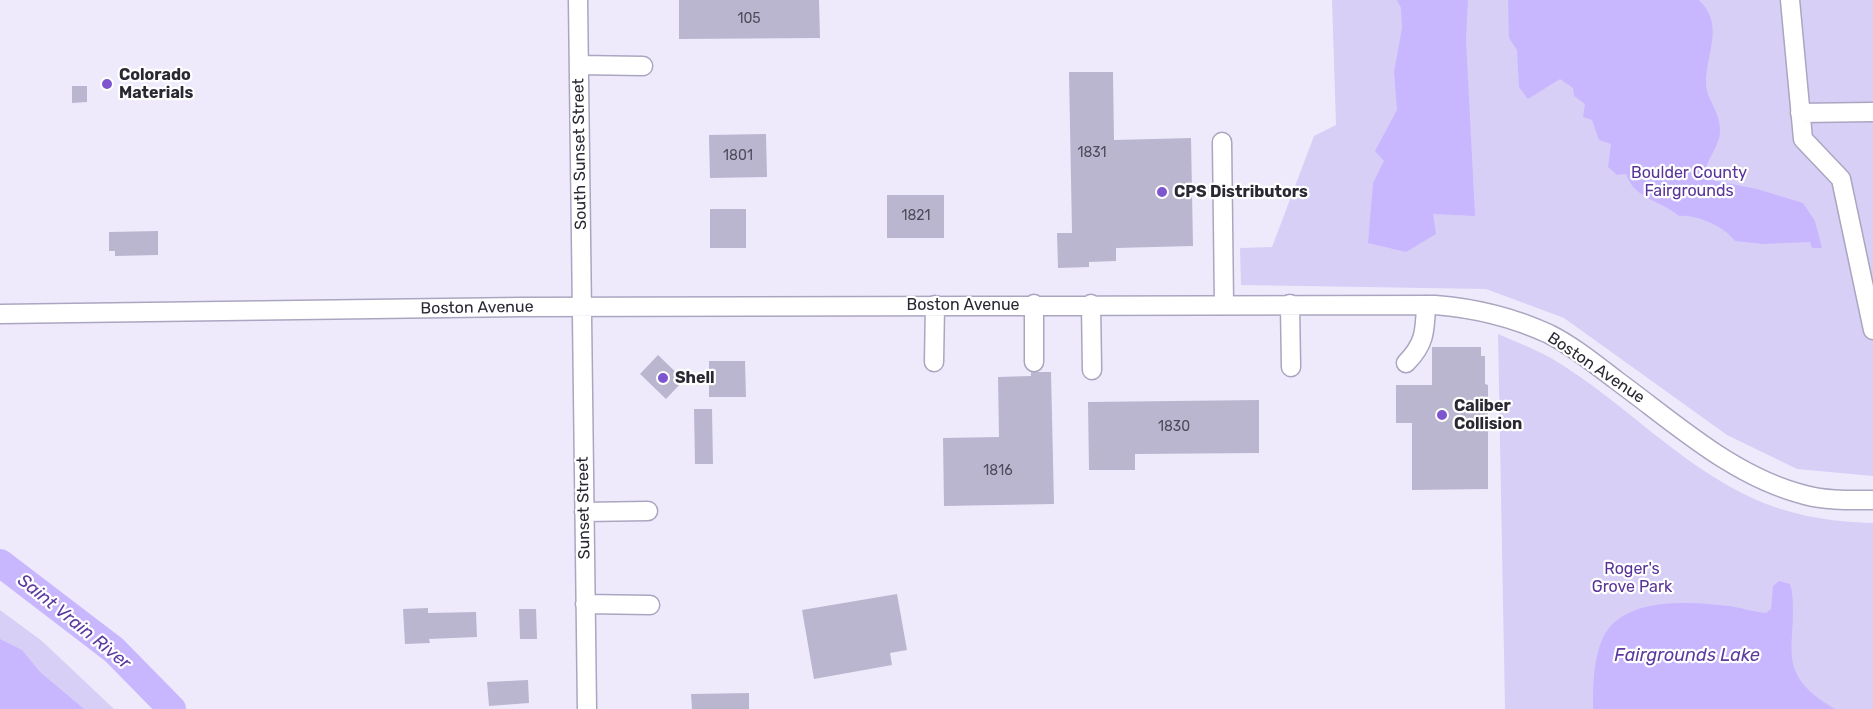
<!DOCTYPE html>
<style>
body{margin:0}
canvas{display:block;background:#eeeafb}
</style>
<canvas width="1873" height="709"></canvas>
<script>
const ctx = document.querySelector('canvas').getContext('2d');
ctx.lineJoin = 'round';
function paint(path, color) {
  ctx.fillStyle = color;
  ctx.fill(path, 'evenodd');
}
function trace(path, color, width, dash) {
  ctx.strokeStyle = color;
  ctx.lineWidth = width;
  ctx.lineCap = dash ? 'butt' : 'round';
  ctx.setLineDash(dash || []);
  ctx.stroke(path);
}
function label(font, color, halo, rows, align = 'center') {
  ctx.font = font + ' Rubik,sans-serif';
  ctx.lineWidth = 4.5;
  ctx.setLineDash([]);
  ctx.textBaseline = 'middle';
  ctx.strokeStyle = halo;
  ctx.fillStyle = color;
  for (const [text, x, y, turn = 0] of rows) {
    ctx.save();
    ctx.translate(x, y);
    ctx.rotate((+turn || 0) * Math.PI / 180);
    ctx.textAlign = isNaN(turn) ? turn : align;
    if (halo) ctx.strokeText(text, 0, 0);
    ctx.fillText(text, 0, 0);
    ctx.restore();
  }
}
const green = new Path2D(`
 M 1332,0 L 1873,0 L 1873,476 L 1797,469 L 1727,435 L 1564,318 L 1486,289 L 1241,285 L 1240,248 L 1272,247 L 1314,136 L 1336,125 Z
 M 1498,334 C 1518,343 1538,350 1556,361 C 1623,402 1678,463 1750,497 C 1788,515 1830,522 1873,523 L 1873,709 L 1505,709 Z
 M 0,610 L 42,641 L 114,709 L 0,709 Z`);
const water = new Path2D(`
 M 1397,0 L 1468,0 L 1466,39 L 1475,216 L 1433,214 L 1436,234 L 1406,252 L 1368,243 L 1373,183 L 1384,161 L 1375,151 L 1397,110 L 1394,72 L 1402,28 L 1401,8 Z
 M 1508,0 L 1699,0 C 1725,25 1706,53 1706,83 C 1706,99 1721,113 1720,131 C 1720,146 1706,159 1705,175 L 1711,180 L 1757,189 L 1803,203 L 1815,221 L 1822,248 L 1812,248 L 1810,242 L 1762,244 L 1735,241 C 1725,227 1696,214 1679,216 C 1661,200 1635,200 1626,174 L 1617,175 L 1608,167 L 1611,144 L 1599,140 L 1592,120 L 1583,117 L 1585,104 L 1574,96 L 1573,88 L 1560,79 L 1528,99 L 1519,87 L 1517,50 L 1509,38 Z
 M 1779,581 L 1790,584 L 1792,592 C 1798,648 1772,672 1835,709 L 1593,709 C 1593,687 1593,661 1602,640 C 1621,595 1691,602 1729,606 C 1742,608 1754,612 1766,613 L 1771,609 L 1773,586 Z
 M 0,639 L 22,650 L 40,672 L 84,709 L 0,709 Z`);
const river = new Path2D(`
 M 0,563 L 114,650 L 172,709`);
const building = new Path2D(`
 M 679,0 L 819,0 L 820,38 L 679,39 Z
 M 1069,72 L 1113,72 L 1114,140 L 1191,138 L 1193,246 L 1116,248 L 1116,261 L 1089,262 L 1089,267 L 1058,268 L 1057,233 L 1072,233 Z
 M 72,86 L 87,86 L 87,102 L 72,103 Z
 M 766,134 L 767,177 L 710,178 L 709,135 Z
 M 887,195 L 944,195 L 944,238 L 887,238 Z
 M 710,209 L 746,209 L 746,248 L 710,248 Z
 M 158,231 L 158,255 L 115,256 L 115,251 L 109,251 L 109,232 Z
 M 1432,347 L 1481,347 L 1481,356 L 1485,356 L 1485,384 L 1488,385 L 1488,489 L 1412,490 L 1412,423 L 1396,423 L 1396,385 L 1432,385 Z
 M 658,355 L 684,380 L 666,399 L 640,374 Z
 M 709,361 L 745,361 L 746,397 L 709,397 Z
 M 1031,372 L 1051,372 L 1054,504 L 944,506 L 943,438 L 999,437 L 998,377 L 1031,376 Z
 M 1259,400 L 1259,453 L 1135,454 L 1135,470 L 1089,470 L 1088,402 Z
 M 694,409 L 712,409 L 713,464 L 695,464 Z
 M 897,594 L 907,650 L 890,653 L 892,665 L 814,679 L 802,610 Z
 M 428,608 L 428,613 L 476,612 L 477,637 L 429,639 L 430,643 L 405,644 L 403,609 Z
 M 519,609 L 536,609 L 537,639 L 520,639 Z
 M 528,680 L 529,703 L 489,706 L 487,682 Z
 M 749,693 L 749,709 L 692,709 L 691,694 Z`);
const minor = new Path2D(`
 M 578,0 L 587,709
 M 1790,0 L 1803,139 L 1841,179 L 1873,330
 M 579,65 L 643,66
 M 1800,113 L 1873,112
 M 1222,142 L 1224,304
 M 1091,304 L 1092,370
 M 1290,304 L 1291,367
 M 0,314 L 521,307 L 1435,305 C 1474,308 1512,317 1549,334 C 1573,346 1595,364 1616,380 C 1675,423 1733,477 1805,495 C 1827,501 1851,500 1873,500
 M 934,362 L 935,305
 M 1034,362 L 1034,304
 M 1406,363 C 1425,344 1425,331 1426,305
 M 584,512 L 648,511
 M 585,604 L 650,605`);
const markers = [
 [107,84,6,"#7d55ce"],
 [1162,192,6,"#7d55ce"],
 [663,378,6,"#7d55ce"],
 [1442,415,6,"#7d55ce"]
];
const numberNames = [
 ["105",749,19],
 ["1831",1092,153],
 ["1801",738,156],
 ["1821",916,216],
 ["1830",1174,427],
 ["1816",998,471]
];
const poiNames = [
 ["Colorado",119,75],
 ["Materials",119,93],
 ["CPS Distributors",1174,192],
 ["Shell",675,378],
 ["Caliber",1454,406],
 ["Collision",1454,424]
];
const streetNames = [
 ["South Sunset Street",580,154,-91],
 ["Boston Avenue",963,305],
 ["Boston Avenue",477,308,-1],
 ["Boston Avenue",1596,368,34],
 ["Sunset Street",584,508,-91]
];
const parkNames = [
 ["Boulder County",1689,173],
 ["Fairgrounds",1689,191],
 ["Roger's",1632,569],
 ["Grove Park",1632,587]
];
const waterNames = [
 ["Saint Vrain River",74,622,39],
 ["Fairgrounds Lake",1687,656]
];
paint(green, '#d8cff7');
paint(water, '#c8b7fe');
trace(river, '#c8b7fe', 28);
paint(building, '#bbb6d0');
trace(minor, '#aba6c0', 21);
trace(minor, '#fff', 18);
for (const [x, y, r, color] of markers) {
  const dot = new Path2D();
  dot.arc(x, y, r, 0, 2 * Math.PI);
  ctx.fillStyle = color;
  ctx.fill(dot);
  trace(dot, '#fff', 2);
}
label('14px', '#4e4c5a', null, numberNames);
label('bold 16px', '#2a2832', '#fff', poiNames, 'left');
label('16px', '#2a2832', '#fff', streetNames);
label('16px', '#583499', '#fff', parkNames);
label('italic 18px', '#5d3a9f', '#fff', waterNames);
</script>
